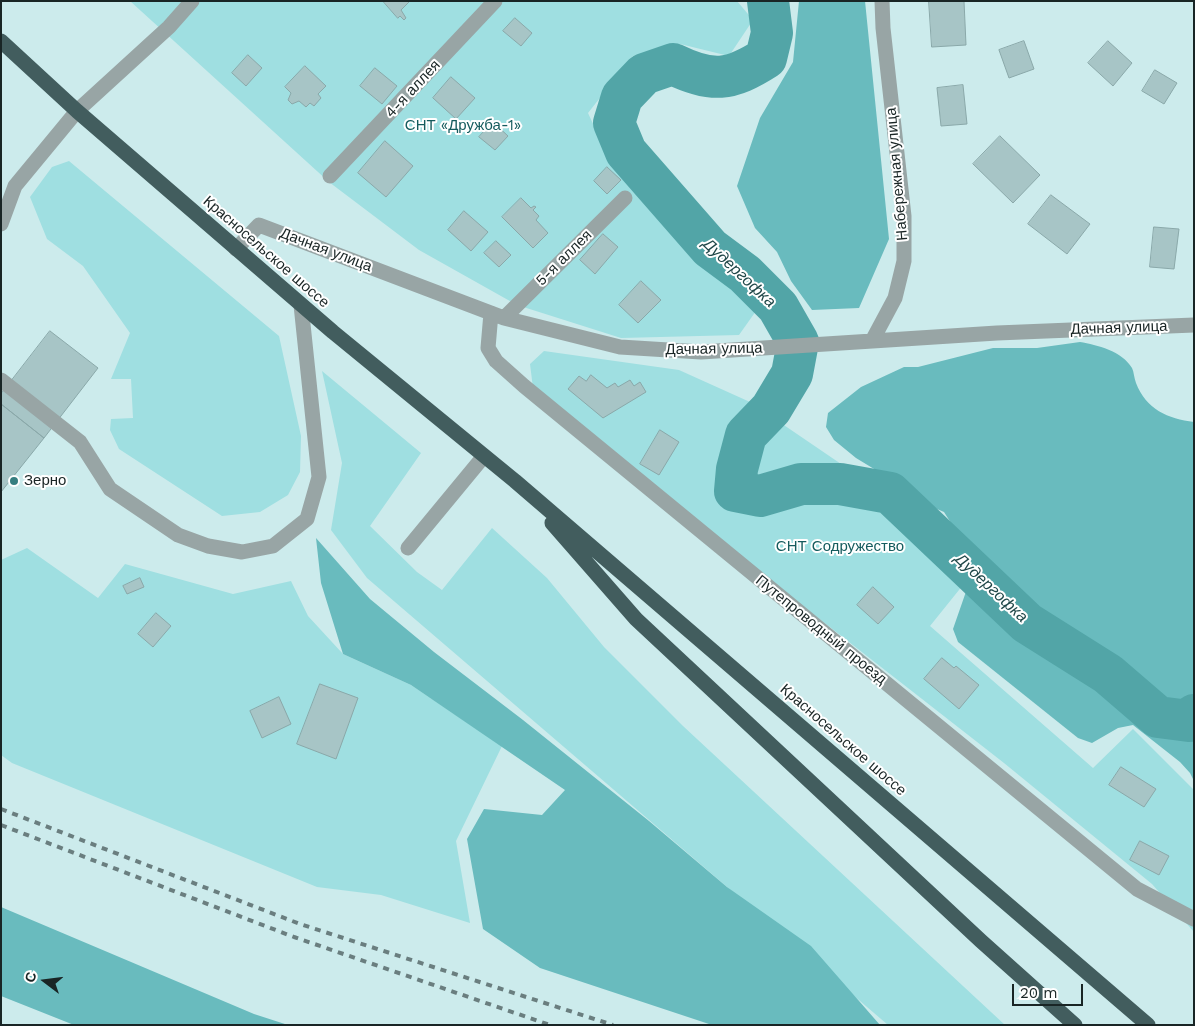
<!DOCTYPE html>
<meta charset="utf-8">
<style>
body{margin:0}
#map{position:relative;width:1195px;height:1026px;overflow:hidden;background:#ccebec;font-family:"Work Sans",sans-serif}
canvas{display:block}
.frame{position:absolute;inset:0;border:2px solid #192525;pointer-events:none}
.north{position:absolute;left:20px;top:956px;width:50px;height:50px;-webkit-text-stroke:4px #fff;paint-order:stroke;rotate:285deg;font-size:14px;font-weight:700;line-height:20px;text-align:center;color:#192525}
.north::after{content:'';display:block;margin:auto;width:18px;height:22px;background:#192525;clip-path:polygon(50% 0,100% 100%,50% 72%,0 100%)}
.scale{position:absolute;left:1012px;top:984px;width:71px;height:22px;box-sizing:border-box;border:2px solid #192525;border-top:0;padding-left:6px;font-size:15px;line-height:18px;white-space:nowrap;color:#192525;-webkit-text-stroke:4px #fff;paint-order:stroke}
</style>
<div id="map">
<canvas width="1195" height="1026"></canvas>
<div class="frame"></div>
<div class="north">С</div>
<div class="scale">20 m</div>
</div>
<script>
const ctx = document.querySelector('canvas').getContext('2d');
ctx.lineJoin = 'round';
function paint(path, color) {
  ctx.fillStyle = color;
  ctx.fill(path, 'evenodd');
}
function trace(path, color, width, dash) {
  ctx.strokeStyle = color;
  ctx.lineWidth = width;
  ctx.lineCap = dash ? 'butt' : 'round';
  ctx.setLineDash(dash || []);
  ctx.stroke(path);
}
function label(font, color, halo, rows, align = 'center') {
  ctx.font = font + ' "Work Sans",sans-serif';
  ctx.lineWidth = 4;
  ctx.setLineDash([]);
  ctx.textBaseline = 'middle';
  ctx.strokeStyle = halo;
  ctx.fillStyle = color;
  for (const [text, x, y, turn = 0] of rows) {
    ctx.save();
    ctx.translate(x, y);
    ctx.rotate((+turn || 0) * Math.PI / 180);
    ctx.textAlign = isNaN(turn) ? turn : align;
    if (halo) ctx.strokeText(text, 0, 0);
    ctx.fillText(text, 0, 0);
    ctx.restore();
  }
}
const green = new Path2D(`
 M 130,1 L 737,1 L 753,20 L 729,56 L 680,44 L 633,56 L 588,113 L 601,141 L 636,185 L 756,311 L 739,335 L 621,338 L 517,305 L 419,250 L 329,182 Z
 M 69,161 L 279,336 L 301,436 L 300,472 L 288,495 L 260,512 L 222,516 L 119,449 L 110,430 L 111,419 L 133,418 L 131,379 L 111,379 L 130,333 L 83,266 L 47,239 L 30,197 L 52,167 Z
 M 544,351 L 679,370 L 750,402 L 891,498 L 963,585 L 930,626 L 1093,768 L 1133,729 L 1194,790 L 1194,932 L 1152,884 L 1004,763 L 534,396 L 530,364 Z
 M 322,371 L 421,453 L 370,526 L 417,572 L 442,590 L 492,528 L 547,578 L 604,647 L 683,726 L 1005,1025 L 888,1025 L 367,578 L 331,530 L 342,463 Z
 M 27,548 L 98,598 L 125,564 L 233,594 L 291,581 L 308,616 L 343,654 L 411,685 L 502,746 L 456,841 L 470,923 L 381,895 L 317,887 L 12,763 L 1,755 L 1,560 Z`);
const forest = new Path2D(`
 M 799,1 L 865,1 L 889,239 L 859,308 L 812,310 L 791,281 L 777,252 L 755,228 L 737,186 L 760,118 L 793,62 Z
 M 1080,342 C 1097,345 1122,351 1132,368 C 1134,372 1134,378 1136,383 C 1146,409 1168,419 1194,422 L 1194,781 L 1190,773 L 1180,762 L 1133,725 L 1118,728 L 1092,743 L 1078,738 L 958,642 L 953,629 L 977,560 L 972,546 L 960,537 L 944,512 L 930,506 L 907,489 L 856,458 L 834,440 L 826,427 L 828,413 L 861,387 L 904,367 L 918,367 L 993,348 L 1037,348 Z
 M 316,538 L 370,599 L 434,652 L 523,720 L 649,821 L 727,887 L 811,946 L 880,1025 L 712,1025 L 540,968 L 483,929 L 467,839 L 484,809 L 542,815 L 565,790 L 411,685 L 343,654 L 321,583 Z
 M 1,907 L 254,1014 L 288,1025 L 74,1025 L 1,996 Z`);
const river = new Path2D(`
 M 768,1 L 772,33 L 766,58 C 730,81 712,83 673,64 L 644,74 L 622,97 L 614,123 L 626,152 L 710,248 L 745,274 L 778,307 L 798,342 L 792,374 L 771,409 L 746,435 L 737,469 L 735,491 L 760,496 L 801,484 L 840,484 L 890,493 L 1027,623 L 1108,674 L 1158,717 L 1189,721 L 1194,715`);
const building = new Path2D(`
 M 383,1 L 410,1 L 401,10 L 406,18 L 404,20 L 400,16 L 398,18 Z
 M 929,1 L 964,1 L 966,45 L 932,47 Z
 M 515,18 L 532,33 L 521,46 L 503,31 Z
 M 1024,41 L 1034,69 L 1009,78 L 999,50 Z
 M 1108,41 L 1132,63 L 1113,86 L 1088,63 Z
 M 248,55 L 262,68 L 246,86 L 232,73 Z
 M 305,66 L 326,86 L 318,94 L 321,98 L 314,106 L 310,103 L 306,107 L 299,101 L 292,104 L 288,100 L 291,93 L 285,87 Z
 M 375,68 L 397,86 L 382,104 L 360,86 Z
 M 1155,70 L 1177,83 L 1164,104 L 1142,91 Z
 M 451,77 L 475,98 L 456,119 L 433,98 Z
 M 963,85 L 967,124 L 941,126 L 937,88 Z
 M 493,122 L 508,136 L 495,150 L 479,137 Z
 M 1000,136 L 1040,175 L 1013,203 L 973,164 Z
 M 385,141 L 413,166 L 386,197 L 358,173 Z
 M 607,167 L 621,180 L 607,194 L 594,181 Z
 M 1051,195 L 1090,224 L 1067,254 L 1028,224 Z
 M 521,198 L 531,208 L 534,206 L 536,207 L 533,210 L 539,216 L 536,220 L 548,233 L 533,248 L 502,217 Z
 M 464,211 L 488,232 L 471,251 L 448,230 Z
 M 1154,227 L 1179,229 L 1174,269 L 1150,267 Z
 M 603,234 L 618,247 L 595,274 L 580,260 Z
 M 496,241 L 511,255 L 499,267 L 484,253 Z
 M 641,281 L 661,300 L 638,323 L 619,305 Z
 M 50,331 L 98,368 L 44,438 L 1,404 L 1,394 Z
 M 591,375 L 607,388 L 615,383 L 618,387 L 630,380 L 634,386 L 640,382 L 646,392 L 603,418 L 568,389 L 579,376 L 586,381 Z
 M 1,404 L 44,438 L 1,492 Z
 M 660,430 L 679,442 L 659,475 L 640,464 Z
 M 140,578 L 144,587 L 127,594 L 123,586 Z
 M 873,587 L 894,607 L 878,624 L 857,605 Z
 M 156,613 L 171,626 L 153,647 L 138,634 Z
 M 942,658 L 954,668 L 956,666 L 979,685 L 959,709 L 924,679 Z
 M 320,684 L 358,698 L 336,759 L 297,744 Z
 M 279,697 L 291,724 L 262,738 L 250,711 Z
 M 1121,767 L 1156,789 L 1144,807 L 1109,785 Z
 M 1140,841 L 1169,856 L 1159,875 L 1130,860 Z`);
const minor = new Path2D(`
 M 330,176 L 495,1
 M 1,224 L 15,186 L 77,111 L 169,27 L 192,1
 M 236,249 L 259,225 L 504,318 L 620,347 L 701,352 L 997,333 L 1194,325
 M 491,313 L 488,348 L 496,361 L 524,386 L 1137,889 L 1194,919
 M 504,318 L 625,198
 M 872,341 L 895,298 L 904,261 L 904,216 L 883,28 L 882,1
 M 1,380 L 80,442 L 110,489 L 178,535 L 208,546 L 242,552 L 273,546 L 307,519 L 319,477 L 301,305
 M 408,548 L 484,456`);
const highway = new Path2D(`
 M 1,41 L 77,111 L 333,332 L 515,481 L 1148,1025
 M 552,523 L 636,619 L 981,941 L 1075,1025`);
const rail = new Path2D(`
 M 1,809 L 300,924 L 613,1025
 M 1,825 L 294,937 L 550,1025`);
const markers = [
 [14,481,5,"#357e80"]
];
const streetNames = [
 ["4-я аллея",413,89,-47],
 ["Набережная улица",897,174,-95],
 ["Дачная улица",326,250,21],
 ["Красносельское шоссе",266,252,41],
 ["5-я аллея",564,258,-45],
 ["Дачная улица",1119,328,-2],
 ["Дачная улица",714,349,-1],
 ["Путепроводный проезд",821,630,39],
 ["Красносельское шоссе",843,740,41]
];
const parkNames = [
 ["СНТ «Дружба-1»",463,126],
 ["СНТ Содружество",840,547]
];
const poiNames = [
 ["Зерно",24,481]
];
const waterNames = [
 ["Дудергофка",739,273,43],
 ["Дудергофка",991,588,43]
];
paint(green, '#9fdfe1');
paint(forest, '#69bbbe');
trace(river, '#52a5a7', 42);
paint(building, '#a7c5c6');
trace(building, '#8aa8a9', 1);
trace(minor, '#98a5a5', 15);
trace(highway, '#425d5e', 15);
trace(rail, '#6a7e7f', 4, [6, 6]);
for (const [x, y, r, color] of markers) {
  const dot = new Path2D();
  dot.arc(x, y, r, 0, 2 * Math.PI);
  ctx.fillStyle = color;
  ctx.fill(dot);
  trace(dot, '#fff', 2);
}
label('15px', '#192525', '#fff', streetNames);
label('15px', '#155c5e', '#fff', parkNames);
label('15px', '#192525', '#fff', poiNames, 'left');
label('italic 16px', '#204849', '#fff', waterNames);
</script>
